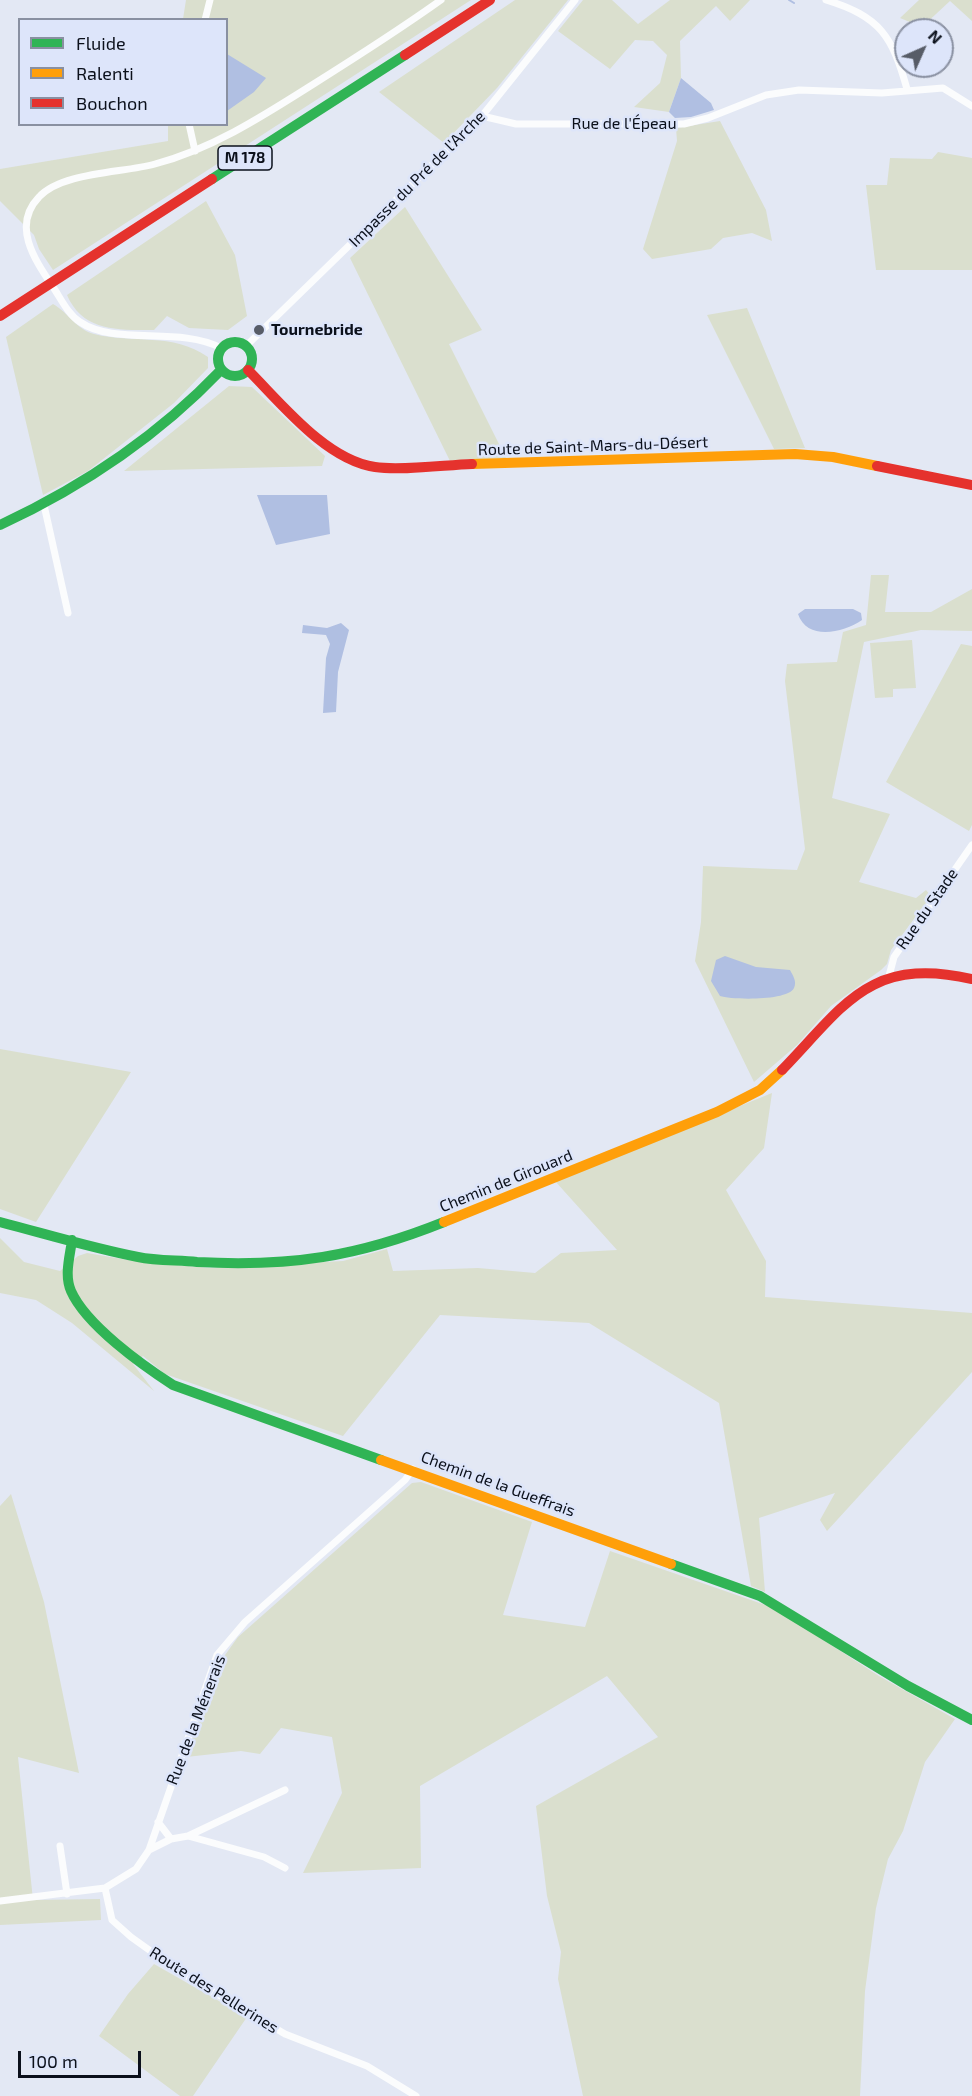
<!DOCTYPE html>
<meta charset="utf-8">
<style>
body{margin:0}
#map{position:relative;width:972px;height:2096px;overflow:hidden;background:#e3e8f4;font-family:"Exo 2",sans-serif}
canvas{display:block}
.legend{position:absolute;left:18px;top:18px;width:210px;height:108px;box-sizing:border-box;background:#dde5fa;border:2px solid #8990a1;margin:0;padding:8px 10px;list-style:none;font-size:18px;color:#0b101b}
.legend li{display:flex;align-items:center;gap:12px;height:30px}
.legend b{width:30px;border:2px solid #8990a1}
.north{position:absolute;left:894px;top:18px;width:60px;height:60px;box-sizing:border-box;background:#dde5fa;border:2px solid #8990a1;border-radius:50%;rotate:45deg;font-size:16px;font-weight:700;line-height:24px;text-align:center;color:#0b101b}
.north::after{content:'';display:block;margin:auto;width:21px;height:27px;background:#575c67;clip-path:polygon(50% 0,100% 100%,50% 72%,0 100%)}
.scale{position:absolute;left:18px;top:2051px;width:123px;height:27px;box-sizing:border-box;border:3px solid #0b101b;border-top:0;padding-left:8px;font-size:18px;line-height:21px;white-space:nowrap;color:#0b101b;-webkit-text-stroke:4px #dde5fa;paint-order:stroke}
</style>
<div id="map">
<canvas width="972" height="2096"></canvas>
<ul class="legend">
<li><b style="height:8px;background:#30b455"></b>Fluide</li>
<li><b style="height:8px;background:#ff9f0a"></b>Ralenti</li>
<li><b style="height:8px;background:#e5322d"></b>Bouchon</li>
</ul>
<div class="north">N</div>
<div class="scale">100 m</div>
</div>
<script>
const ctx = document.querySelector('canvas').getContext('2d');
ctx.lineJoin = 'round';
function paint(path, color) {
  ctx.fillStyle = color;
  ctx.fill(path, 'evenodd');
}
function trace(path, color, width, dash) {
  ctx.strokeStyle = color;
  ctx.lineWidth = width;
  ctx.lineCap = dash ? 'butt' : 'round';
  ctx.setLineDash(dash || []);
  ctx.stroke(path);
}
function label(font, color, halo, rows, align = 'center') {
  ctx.font = font + ' "Exo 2",sans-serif';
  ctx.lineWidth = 5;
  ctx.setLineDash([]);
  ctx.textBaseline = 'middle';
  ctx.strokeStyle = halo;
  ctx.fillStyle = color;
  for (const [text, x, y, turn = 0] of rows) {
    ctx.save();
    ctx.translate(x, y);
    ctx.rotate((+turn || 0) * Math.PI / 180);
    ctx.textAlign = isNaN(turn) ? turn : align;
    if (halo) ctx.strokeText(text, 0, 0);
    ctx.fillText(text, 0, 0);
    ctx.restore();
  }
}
const green = new Path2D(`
 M 186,0 L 471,0 L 53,270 L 39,249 L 34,235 L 0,201 L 0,169 L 168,141 L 168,125 L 226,124 L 226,20 L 183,19 Z
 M 515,0 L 568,0 L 497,88 L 444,143 L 379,92 Z
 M 583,0 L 612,0 L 638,24 L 670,0 L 750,0 L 730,21 L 716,6 L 680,41 L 681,78 L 669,112 L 634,107 L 660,83 L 667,55 L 653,41 L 635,40 L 610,69 L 558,31 Z
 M 919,0 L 972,0 L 972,21 L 950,1 L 922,27 L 900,18 Z
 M 720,121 L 766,210 L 772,241 L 752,233 L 723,238 L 711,249 L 652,259 L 643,249 L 677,141 L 676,128 Z
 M 938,152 L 972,158 L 972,270 L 876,270 L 866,185 L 887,185 L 890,158 L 932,159 Z
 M 206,201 L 235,255 L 247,316 L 228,330 L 189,328 L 167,316 L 154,330 C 118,330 83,332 67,295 Z
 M 405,207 L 482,330 L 449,344 L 506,458 L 450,461 L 350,258 Z
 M 53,304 C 69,313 76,329 94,334 C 134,344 172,332 208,357 L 208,368 L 174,403 L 88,471 L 43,495 L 6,337 Z
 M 747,308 L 805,448 L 774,449 L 707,315 Z
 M 229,386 L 252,387 L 325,456 L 322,466 L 124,471 Z
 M 871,575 L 889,575 L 885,612 L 931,612 L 972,589 L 972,631 L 921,630 L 864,642 L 832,798 L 890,814 L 859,882 L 916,898 L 926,890 L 931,896 L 891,950 L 887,964 L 881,970 L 831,1006 L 797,1045 L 754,1082 L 695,961 L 701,922 L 703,866 L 797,870 L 805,849 L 785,681 L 787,664 L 837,662 L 843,632 L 866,625 Z
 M 912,640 L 916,688 L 893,689 L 893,697 L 875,698 L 870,643 Z
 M 961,644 L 972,646 L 972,825 L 969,831 L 886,782 Z
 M 0,1049 L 131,1072 L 36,1222 L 0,1209 Z
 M 772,1093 L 764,1148 L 726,1190 L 766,1261 L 765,1297 L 972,1313 L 972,1372 L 827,1531 L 820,1520 L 835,1493 L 759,1518 L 765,1592 L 751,1586 L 719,1403 L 589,1323 L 440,1315 L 343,1436 L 165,1374 L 143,1356 L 133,1364 L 154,1391 L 72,1323 L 36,1300 L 0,1293 L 0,1238 L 24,1262 L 60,1271 L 78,1256 L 87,1253 L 134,1261 L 210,1268 L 343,1261 L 387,1249 L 393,1271 L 478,1268 L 535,1273 L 561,1253 L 617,1250 L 555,1181 Z
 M 421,1482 L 532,1522 L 503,1615 L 585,1627 L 610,1551 L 774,1608 L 879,1676 L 955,1719 L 925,1762 L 903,1831 L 888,1859 L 876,1908 L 865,1991 L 860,2096 L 583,2096 L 558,1979 L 561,1952 L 547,1896 L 536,1806 L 658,1737 L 607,1676 L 420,1786 L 421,1868 L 303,1873 L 342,1793 L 332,1737 L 281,1728 L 260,1754 L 241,1751 L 186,1757 L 220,1662 L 238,1637 L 412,1483 Z
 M 11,1494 L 44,1602 L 79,1773 L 18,1757 L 33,1900 L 100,1899 L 101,1920 L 0,1925 L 0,1506 Z
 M 154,1964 L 247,2017 L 193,2096 L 180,2096 L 99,2036 L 128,1994 Z`);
const water = new Path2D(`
 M 227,54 L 266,78 L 254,92 L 227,111 Z
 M 681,78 L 711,103 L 714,110 L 691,117 L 675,118 L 669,112 Z
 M 257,495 L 327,495 L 330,534 L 276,545 Z
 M 805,609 L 853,609 L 861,613 L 862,620 C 843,633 807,641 798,614 Z
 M 341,623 L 349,630 L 338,672 L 336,712 L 323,713 L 326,658 L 330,644 L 326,635 L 302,633 L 303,625 L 327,628 Z
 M 725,956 L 756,967 L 790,970 C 793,976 797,981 794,988 C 788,1001 732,1000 720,996 L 711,981 L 716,960 Z`);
const stream = new Path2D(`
 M 789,0 L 794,3`);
const street = new Path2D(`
 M 826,0 C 881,17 892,36 907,89
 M 205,20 L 210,0
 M 482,116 L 516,124 L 684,124 L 708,118 L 766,95 L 799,90 L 882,93 L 943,88 L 972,106
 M 189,124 L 195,151
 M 246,346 L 482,116 L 575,0
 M 221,348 C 179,326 115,346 80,322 C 69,315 62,301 55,290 C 37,263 10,227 39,197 C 62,172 123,173 155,164 C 212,149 263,116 312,85 C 355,58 399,30 441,0
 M 44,505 L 68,613
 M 889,976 L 894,957 L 972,845
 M 158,1822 L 171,1839
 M 188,1836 L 264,1857 L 285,1868
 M 60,1846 L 67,1894
 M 149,1850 L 171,1839 L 188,1836 L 285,1790
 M 105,1888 L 112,1920 L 131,1937 L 180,1972 L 285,2034 L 367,2066 L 416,2096
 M 0,1901 L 105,1888 L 136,1869 L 149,1850 L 217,1655 L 245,1622 L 405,1480 L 413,1469`);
const fast = new Path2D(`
 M 212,179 L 405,55
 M218 359a17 17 0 1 1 34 0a17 17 0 1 1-34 0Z
 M 0,525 C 84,486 157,437 221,370
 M 0,1222 C 46,1234 92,1248 138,1257 C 157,1261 178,1260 197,1262 C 290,1267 357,1257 444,1222
 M 72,1240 C 70,1256 64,1275 71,1291 C 86,1325 142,1365 173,1385 L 381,1460
 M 671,1564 L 760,1596 L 908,1686 L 972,1720`);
const slow = new Path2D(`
 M 472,464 L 795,454 L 833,457 L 877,466
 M 444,1222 L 717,1112 L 760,1090 L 782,1070
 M 381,1460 L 671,1564`);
const jam = new Path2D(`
 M 405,55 L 490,0
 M 0,316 L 212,179
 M 248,370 C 281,403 326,460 375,467 C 400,471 445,465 472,464
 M 877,466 L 972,485
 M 782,1070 C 845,1005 869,956 972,979`);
const markers = [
 [259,330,6,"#575c67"]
];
const shields = [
 [245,158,54]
];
const shieldNames = [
 ["M 178",245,158]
];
const streetNames = [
 ["Rue de l'Épeau",624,124],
 ["Impasse du Pré de l'Arche",417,179,-45],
 ["Route de Saint-Mars-du-Désert",593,446,-2],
 ["Rue du Stade",927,909,-55],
 ["Chemin de Girouard",506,1181,-22],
 ["Chemin de la Gueffrais",498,1484,20],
 ["Rue de la Ménerais",196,1720,-69],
 ["Route des Pellerines",214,1990,32]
];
const poiNames = [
 ["Tournebride",271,330]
];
paint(green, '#dadfce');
paint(water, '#b0bfe2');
trace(stream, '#b0bfe2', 2);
trace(street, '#fbfcfd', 7);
trace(fast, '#30b455', 10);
trace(slow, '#ff9f0a', 10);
trace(jam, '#e5322d', 10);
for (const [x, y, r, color] of markers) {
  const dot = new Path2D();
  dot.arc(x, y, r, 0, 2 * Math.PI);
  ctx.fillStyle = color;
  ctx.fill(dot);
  trace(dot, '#dde5fa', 2);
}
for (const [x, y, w] of shields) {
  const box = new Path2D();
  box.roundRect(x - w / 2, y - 12, w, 24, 4.5);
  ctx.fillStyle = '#dde5fa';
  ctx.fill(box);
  trace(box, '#0b101b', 1.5);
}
label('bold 15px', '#0b101b', null, shieldNames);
label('16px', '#0b101b', '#dde5fa', streetNames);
label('bold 16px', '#0b101b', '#dde5fa', poiNames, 'left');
</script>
